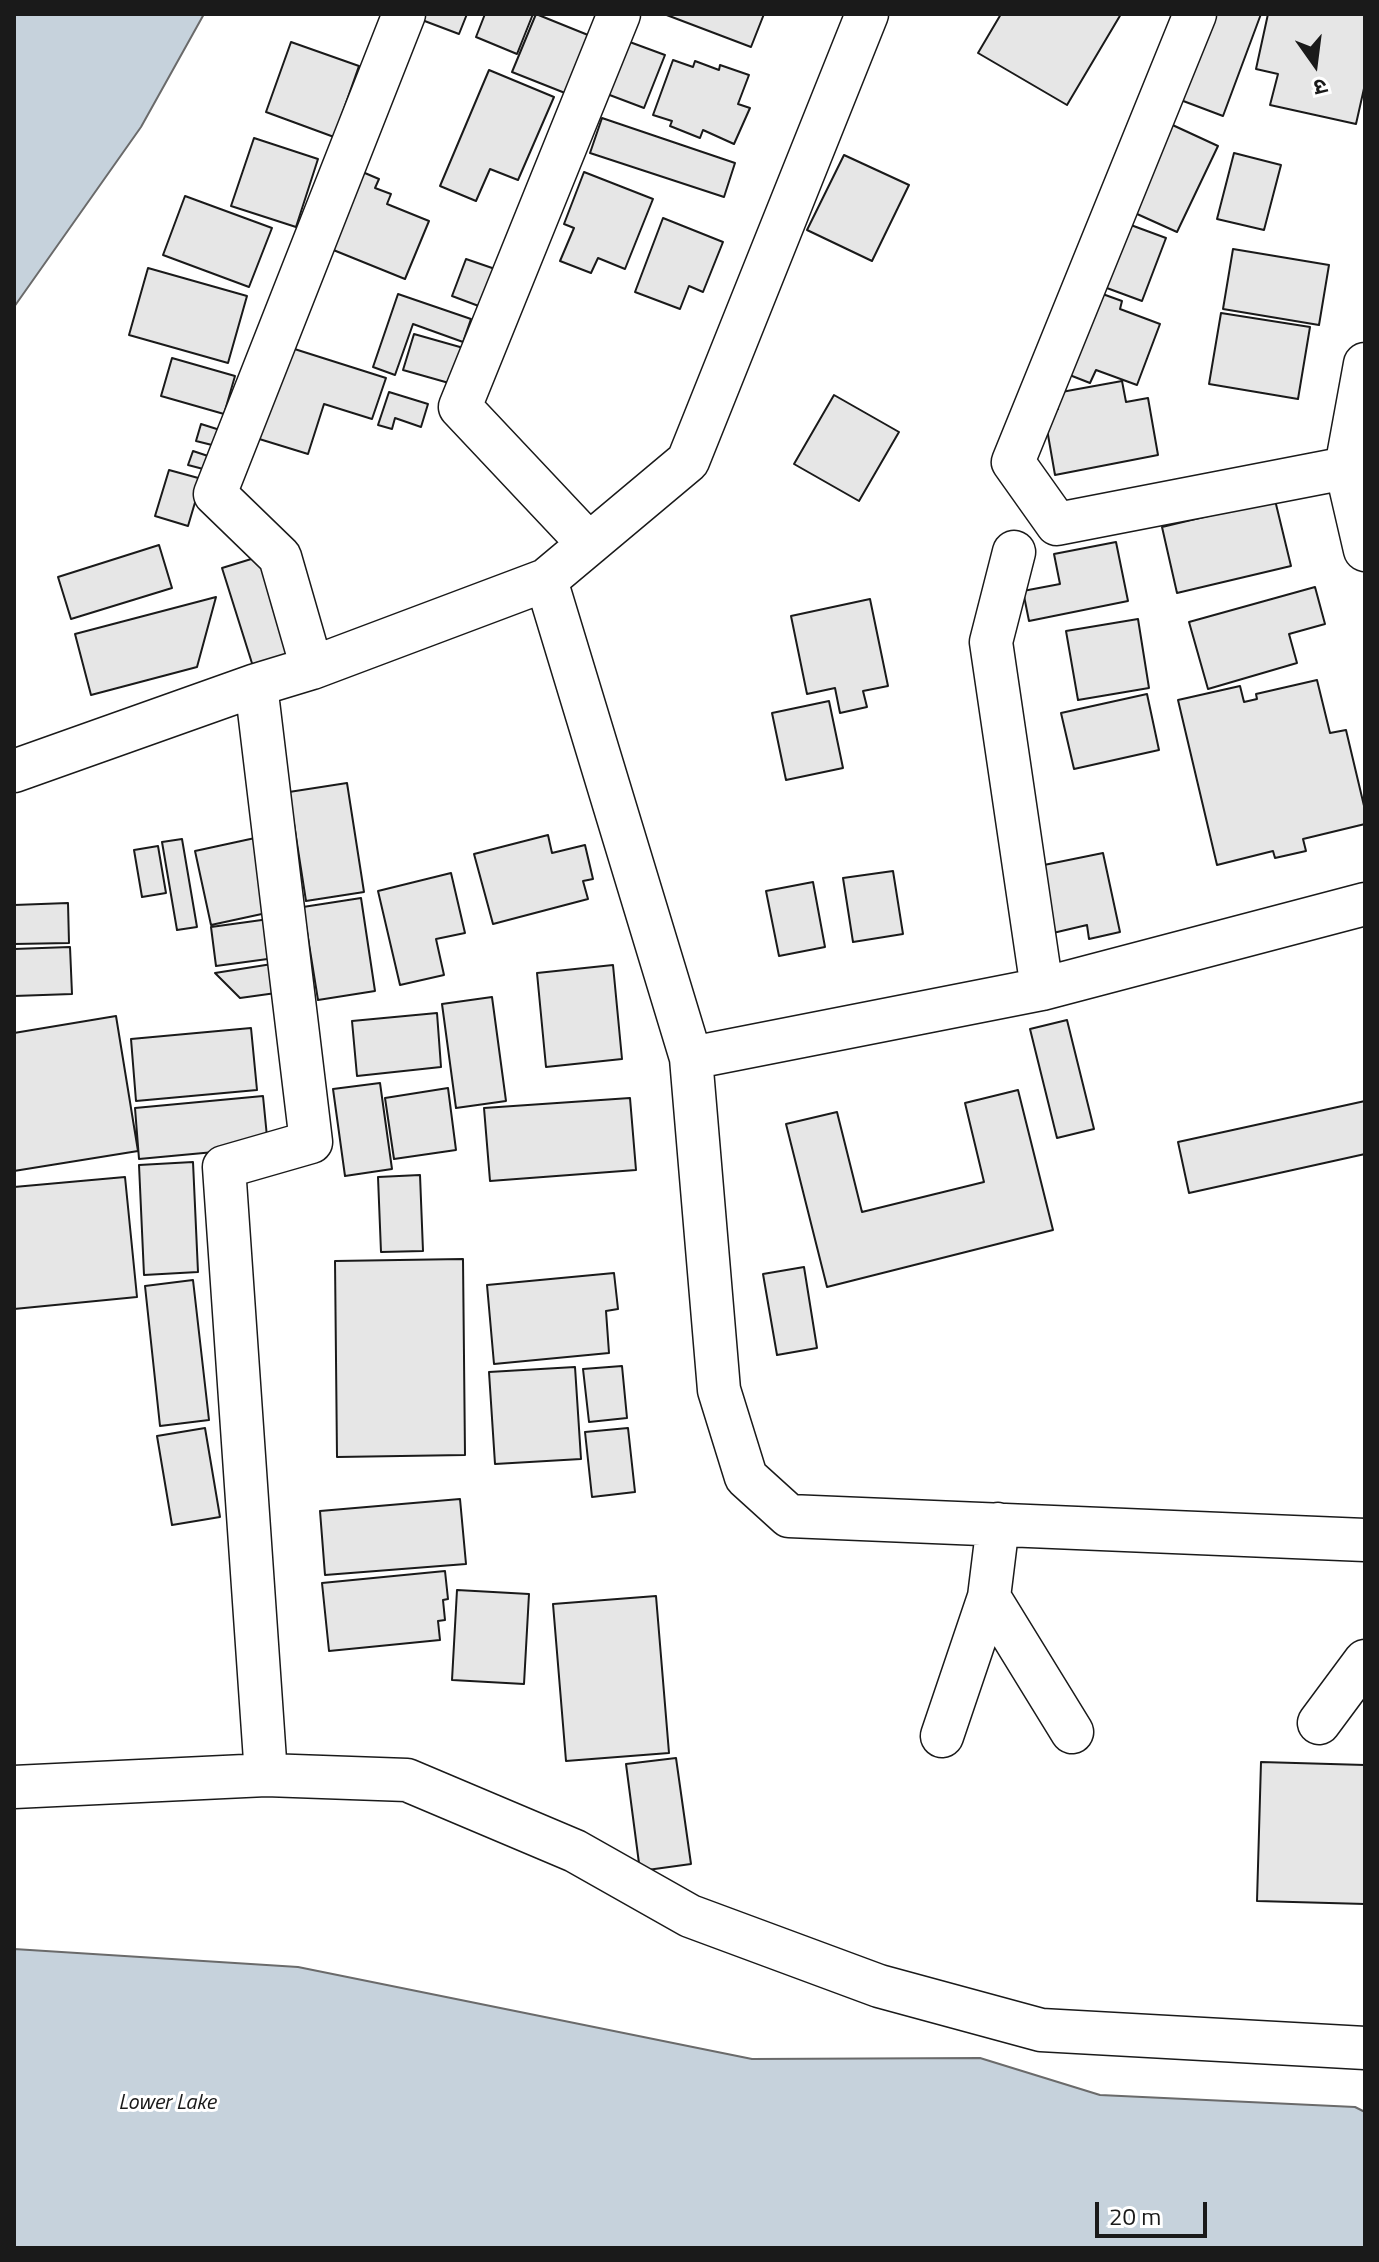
<!DOCTYPE html>
<meta charset="utf-8">
<style>
body{margin:0}
#map{position:relative;width:1379px;height:2262px;overflow:hidden;background:#fff;font-family:"Titillium Web","Noto Sans Devanagari",sans-serif}
canvas{display:block}
.frame{position:absolute;inset:0;border:16px solid #1a1a1a;pointer-events:none}
.north{position:absolute;left:1275px;top:24px;width:80px;height:80px;-webkit-text-stroke:6px #fff;paint-order:stroke;rotate:166deg;font-size:22px;font-weight:700;line-height:32px;text-align:center;color:#1a1a1a}
.north::after{content:'';display:block;margin:auto;width:28px;height:36px;background:#1a1a1a;clip-path:polygon(50% 0,100% 100%,50% 72%,0 100%)}
.scale{position:absolute;left:1095px;top:2202px;width:112px;height:36px;box-sizing:border-box;border:4px solid #1a1a1a;border-top:0;padding-left:10px;font-size:24px;line-height:28px;white-space:nowrap;color:#1a1a1a;-webkit-text-stroke:6px #fff;paint-order:stroke}
</style>
<div id="map">
<canvas width="1379" height="2262"></canvas>
<div class="frame"></div>
<div class="north">उ</div>
<div class="scale">20 m</div>
</div>
<script>
const ctx = document.querySelector('canvas').getContext('2d');
ctx.lineJoin = 'round';
function paint(path, color) {
  ctx.fillStyle = color;
  ctx.fill(path, 'evenodd');
}
function trace(path, color, width, dash) {
  ctx.strokeStyle = color;
  ctx.lineWidth = width;
  ctx.lineCap = dash ? 'butt' : 'round';
  ctx.setLineDash(dash || []);
  ctx.stroke(path);
}
function label(font, color, halo, rows, align = 'center') {
  ctx.font = font + ' "Titillium Web",sans-serif';
  ctx.lineWidth = 6;
  ctx.setLineDash([]);
  ctx.textBaseline = 'middle';
  ctx.strokeStyle = halo;
  ctx.fillStyle = color;
  for (const [text, x, y, turn = 0] of rows) {
    ctx.save();
    ctx.translate(x, y);
    ctx.rotate((+turn || 0) * Math.PI / 180);
    ctx.textAlign = isNaN(turn) ? turn : align;
    if (halo) ctx.strokeText(text, 0, 0);
    ctx.fillText(text, 0, 0);
    ctx.restore();
  }
}
const water = new Path2D(`
 M 14,14 L 204,14 L 141,127 L 14,307 Z
 M 14,1949 L 298,1967 L 752,2059 L 980,2058 L 1100,2095 L 1355,2107 L 1365,2112 L 1365,2248 L 14,2248 Z`);
const building = new Path2D(`
 M 415,14 L 467,14 L 459,34 L 414,17 Z
 M 485,14 L 533,14 L 517,54 L 476,37 Z
 M 536,14 L 588,35 L 565,93 L 512,72 Z
 M 664,14 L 764,14 L 751,47 Z
 M 1001,14 L 1121,14 L 1067,105 L 978,53 Z
 M 1201,14 L 1261,14 L 1223,116 L 1170,96 Z
 M 1268,14 L 1365,14 L 1365,84 L 1356,124 L 1270,105 L 1278,74 L 1256,69 Z
 M 627,41 L 665,55 L 644,108 L 607,94 Z
 M 291,42 L 359,66 L 334,137 L 266,112 Z
 M 673,60 L 693,67 L 695,61 L 719,70 L 720,65 L 749,75 L 738,104 L 750,108 L 734,144 L 703,130 L 700,138 L 670,126 L 672,121 L 653,115 Z
 M 489,70 L 554,97 L 518,180 L 490,169 L 476,201 L 440,186 Z
 M 602,118 L 735,163 L 724,197 L 590,153 Z
 M 1166,122 L 1218,146 L 1177,232 L 1126,209 Z
 M 254,138 L 318,159 L 296,227 L 231,206 Z
 M 1234,153 L 1281,165 L 1264,230 L 1217,219 Z
 M 844,155 L 909,185 L 872,261 L 807,230 Z
 M 353,168 L 379,179 L 375,188 L 391,194 L 387,204 L 429,221 L 405,279 L 321,245 Z
 M 584,172 L 653,199 L 625,269 L 598,258 L 591,273 L 560,261 L 574,228 L 564,224 Z
 M 185,196 L 272,228 L 249,287 L 163,255 Z
 M 663,218 L 723,242 L 703,292 L 689,286 L 680,309 L 635,292 Z
 M 1120,221 L 1166,238 L 1142,301 L 1096,284 Z
 M 1233,249 L 1329,265 L 1319,325 L 1223,309 Z
 M 466,259 L 498,270 L 484,308 L 452,296 Z
 M 148,268 L 247,296 L 228,363 L 129,335 Z
 M 1097,292 L 1122,301 L 1120,309 L 1160,324 L 1137,385 L 1096,370 L 1090,383 L 1067,374 Z
 M 398,294 L 471,319 L 463,342 L 413,324 L 395,375 L 373,367 Z
 M 1221,313 L 1310,327 L 1298,399 L 1209,384 Z
 M 414,334 L 467,349 L 456,385 L 403,370 Z
 M 285,346 L 386,378 L 372,419 L 324,404 L 308,454 L 256,438 Z
 M 172,358 L 235,376 L 224,414 L 161,396 Z
 M 1122,381 L 1126,402 L 1148,398 L 1158,455 L 1055,475 L 1044,412 L 1058,409 L 1056,393 Z
 M 389,392 L 428,404 L 421,427 L 395,418 L 392,429 L 378,425 Z
 M 834,395 L 899,432 L 859,501 L 794,464 Z
 M 201,424 L 220,430 L 216,446 L 196,441 Z
 M 193,451 L 211,457 L 207,470 L 188,465 Z
 M 169,470 L 202,479 L 188,526 L 155,516 Z
 M 1275,500 L 1291,566 L 1177,593 L 1162,527 Z
 M 1116,542 L 1128,601 L 1029,621 L 1023,591 L 1060,584 L 1054,554 Z
 M 159,545 L 172,588 L 71,619 L 58,577 Z
 M 261,556 L 295,664 L 256,676 L 222,568 Z
 M 1315,587 L 1325,624 L 1289,634 L 1297,663 L 1208,689 L 1189,622 Z
 M 216,597 L 197,667 L 91,695 L 75,634 Z
 M 870,599 L 888,686 L 863,691 L 867,707 L 840,713 L 835,688 L 807,694 L 791,616 Z
 M 1138,619 L 1149,688 L 1078,700 L 1066,631 Z
 M 1317,680 L 1330,733 L 1346,730 L 1365,810 L 1365,824 L 1303,839 L 1306,851 L 1275,858 L 1273,851 L 1217,865 L 1178,700 L 1240,686 L 1244,702 L 1257,699 L 1256,694 Z
 M 1147,694 L 1159,750 L 1074,769 L 1061,713 Z
 M 829,701 L 843,768 L 786,780 L 772,713 Z
 M 347,783 L 364,892 L 306,901 L 289,792 Z
 M 548,835 L 552,853 L 585,845 L 593,879 L 583,881 L 588,899 L 493,924 L 474,854 Z
 M 255,838 L 271,912 L 211,925 L 195,851 Z
 M 182,839 L 197,927 L 177,930 L 162,842 Z
 M 158,846 L 166,893 L 142,897 L 134,850 Z
 M 1103,853 L 1120,932 L 1089,939 L 1087,925 L 1053,933 L 1039,866 Z
 M 893,871 L 903,934 L 853,942 L 843,878 Z
 M 451,873 L 465,933 L 436,939 L 444,975 L 400,985 L 378,891 Z
 M 813,882 L 825,947 L 779,956 L 766,891 Z
 M 361,898 L 375,991 L 318,1000 L 303,907 Z
 M 68,903 L 69,943 L 14,944 L 14,905 Z
 M 269,919 L 275,958 L 216,966 L 211,927 Z
 M 70,947 L 72,994 L 14,996 L 14,949 Z
 M 272,964 L 276,993 L 240,998 L 215,973 Z
 M 613,965 L 622,1059 L 546,1067 L 537,973 Z
 M 492,997 L 506,1101 L 456,1108 L 442,1004 Z
 M 437,1013 L 441,1067 L 357,1076 L 352,1021 Z
 M 116,1016 L 138,1151 L 14,1171 L 14,1033 Z
 M 1067,1020 L 1094,1129 L 1057,1138 L 1030,1029 Z
 M 251,1028 L 257,1090 L 136,1101 L 131,1039 Z
 M 380,1083 L 392,1169 L 345,1176 L 333,1089 Z
 M 448,1088 L 456,1150 L 394,1159 L 385,1098 Z
 M 1018,1090 L 1053,1230 L 827,1287 L 786,1124 L 837,1112 L 862,1212 L 984,1182 L 965,1103 Z
 M 263,1096 L 268,1147 L 139,1159 L 135,1108 Z
 M 630,1098 L 636,1170 L 490,1181 L 484,1108 Z
 M 1365,1101 L 1365,1154 L 1189,1193 L 1178,1142 Z
 M 193,1162 L 198,1272 L 144,1275 L 139,1165 Z
 M 420,1175 L 423,1251 L 381,1252 L 378,1177 Z
 M 125,1177 L 137,1297 L 14,1309 L 14,1187 Z
 M 463,1259 L 465,1455 L 337,1457 L 335,1261 Z
 M 804,1267 L 817,1348 L 777,1355 L 763,1274 Z
 M 614,1273 L 618,1309 L 606,1311 L 609,1353 L 494,1364 L 487,1285 Z
 M 193,1280 L 209,1420 L 160,1426 L 145,1286 Z
 M 622,1366 L 627,1418 L 589,1422 L 583,1369 Z
 M 575,1367 L 581,1459 L 495,1464 L 489,1372 Z
 M 205,1428 L 220,1517 L 172,1525 L 157,1436 Z
 M 628,1428 L 635,1492 L 592,1497 L 585,1432 Z
 M 460,1499 L 466,1564 L 325,1575 L 320,1511 Z
 M 445,1571 L 448,1599 L 443,1600 L 445,1620 L 438,1621 L 440,1640 L 329,1651 L 322,1583 Z
 M 457,1590 L 529,1594 L 524,1684 L 452,1680 Z
 M 656,1596 L 669,1753 L 566,1761 L 553,1604 Z
 M 676,1758 L 691,1864 L 640,1871 L 626,1764 Z
 M 1261,1762 L 1365,1765 L 1365,1904 L 1257,1901 Z`);
const minor = new Path2D(`
 M 1195,14 L 1013,462 L 1057,524 L 1346,468
 M 1365,364 L 1346,468 L 1365,550
 M 589,544 L 460,407 L 619,14
 M 1014,552 L 991,642 L 1042,989
 M 546,580 L 691,1058 L 719,1390 L 746,1477 L 789,1516 L 1365,1540
 M 312,668 L 280,557 L 215,494 L 404,14
 M 256,685 L 311,1142 L 224,1167 L 266,1775
 M 14,771 L 256,685 L 312,668 L 546,580 L 688,461 L 867,14
 M 691,1058 L 1042,989 L 1365,904
 M 998,1524 L 989,1597 L 1072,1732
 M 1319,1723 L 1365,1661
 M 942,1736 L 989,1597
 M 14,1787 L 266,1775 L 407,1780 L 575,1851 L 690,1916 L 879,1986 L 1041,2030 L 1365,2048`);
const waterNames = [
 ["Lower Lake",167,2104]
];
paint(water, '#c6d2dc');
trace(water, '#6a6a6a', 2);
paint(building, '#e6e6e6');
trace(building, '#1a1a1a', 2);
trace(minor, '#1a1a1a', 45);
trace(minor, '#fff', 42);
label('italic 22px', '#1a1a1a', '#fff', waterNames);
</script>
